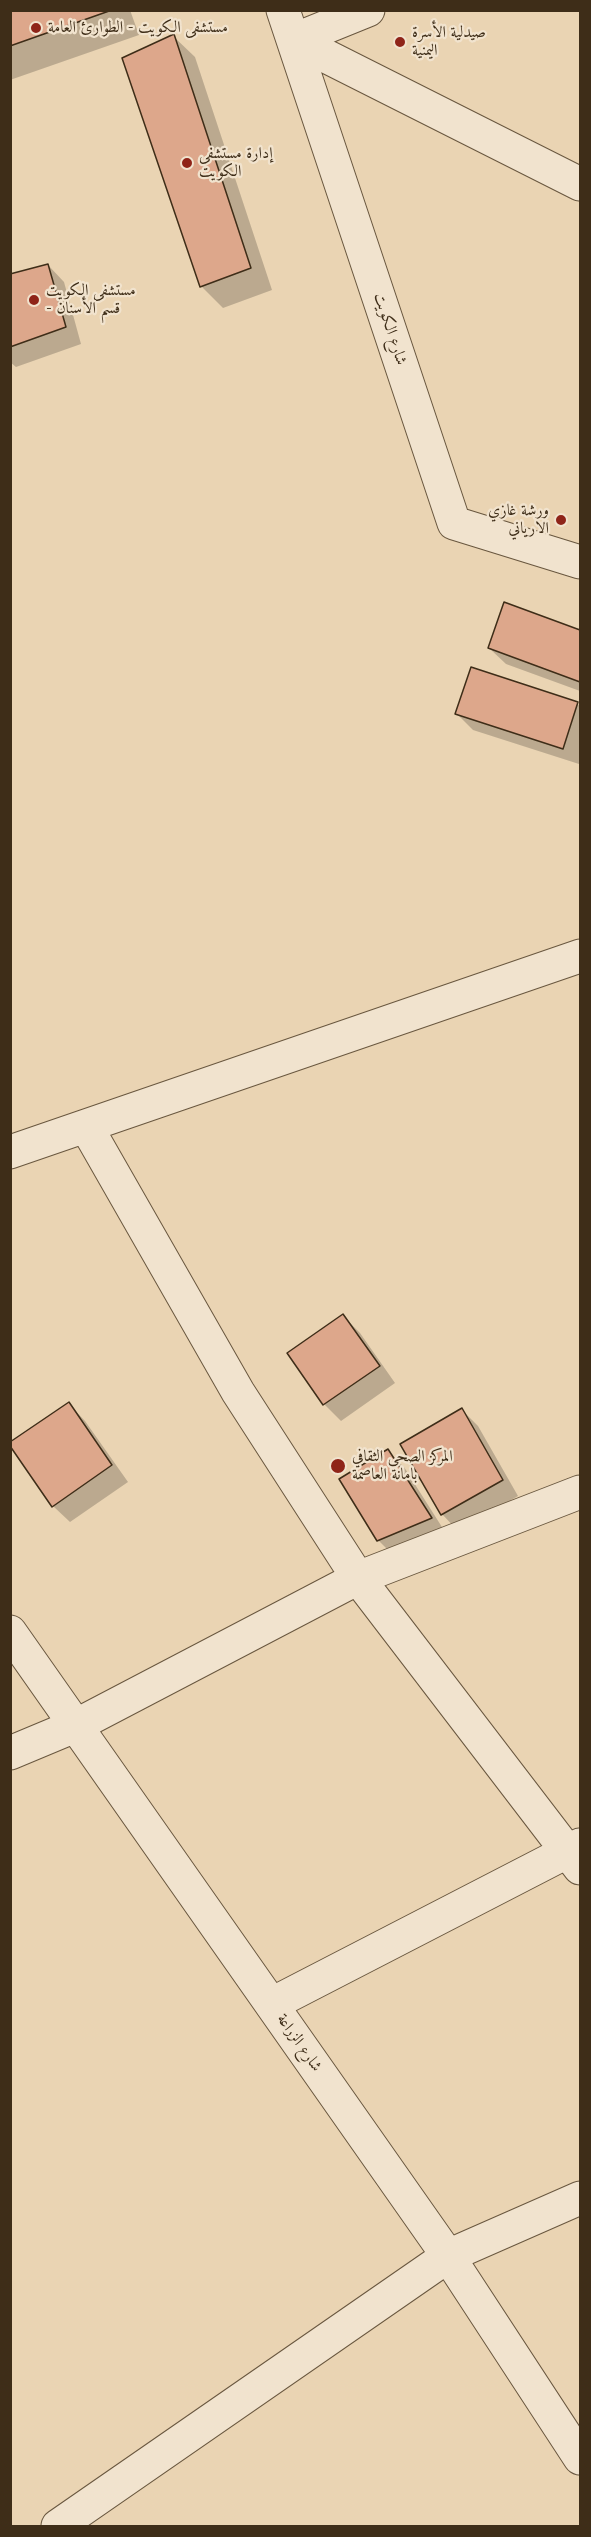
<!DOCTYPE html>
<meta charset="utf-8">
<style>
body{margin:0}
#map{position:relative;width:591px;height:2537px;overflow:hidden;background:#ead4b3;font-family:"Old Standard TT",serif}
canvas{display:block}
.frame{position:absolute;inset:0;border:12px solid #3e2d18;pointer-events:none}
</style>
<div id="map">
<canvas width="591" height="2537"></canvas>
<div class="frame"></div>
</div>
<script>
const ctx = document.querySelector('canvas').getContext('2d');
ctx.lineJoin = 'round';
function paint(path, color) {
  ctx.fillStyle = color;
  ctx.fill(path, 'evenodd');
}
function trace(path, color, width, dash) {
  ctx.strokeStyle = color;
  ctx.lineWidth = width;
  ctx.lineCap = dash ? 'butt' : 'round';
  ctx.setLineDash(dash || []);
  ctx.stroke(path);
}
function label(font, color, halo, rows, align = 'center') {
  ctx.font = font + ' "Old Standard TT",Amiri,serif';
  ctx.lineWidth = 4.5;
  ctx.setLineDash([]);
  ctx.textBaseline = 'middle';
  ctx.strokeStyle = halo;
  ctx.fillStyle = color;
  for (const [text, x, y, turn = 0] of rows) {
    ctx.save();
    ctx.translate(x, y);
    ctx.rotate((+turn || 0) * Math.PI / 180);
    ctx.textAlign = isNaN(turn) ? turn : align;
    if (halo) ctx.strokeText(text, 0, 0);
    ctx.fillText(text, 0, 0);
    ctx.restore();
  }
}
const shadow = new Path2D(`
 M 10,10 L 130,10 L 139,35 L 10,80 Z
 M 173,36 L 195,57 L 272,290 L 223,308 L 201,286 Z
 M 48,265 L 64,282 L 81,344 L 16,367 L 10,362 L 10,275 Z
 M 505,604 L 580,631 L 580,691 L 506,664 L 489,648 Z
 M 472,669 L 578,704 L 580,707 L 579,764 L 473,730 L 457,714 Z
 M 343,1316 L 360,1333 L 395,1383 L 341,1421 L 324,1404 Z
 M 69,1404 L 85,1421 L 128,1482 L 70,1522 L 53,1506 Z
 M 462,1410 L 478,1426 L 518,1496 L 458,1531 L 442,1514 Z
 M 387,1451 L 404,1467 L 447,1535 L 395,1557 L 378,1540 L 341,1479 Z`);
const building = new Path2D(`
 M 10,10 L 112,10 L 10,46 Z
 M 174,34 L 251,268 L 200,287 L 122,58 Z
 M 48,264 L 66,327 L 10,347 L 10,274 Z
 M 504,602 L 580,630 L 580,682 L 488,648 Z
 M 471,667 L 578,702 L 563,749 L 455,714 Z
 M 343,1314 L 380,1366 L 323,1405 L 287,1353 Z
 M 69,1402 L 112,1465 L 52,1507 L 10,1446 L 10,1442 Z
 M 462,1408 L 503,1480 L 441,1515 L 400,1444 Z
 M 388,1449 L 432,1518 L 377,1541 L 339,1479 Z`);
const minor = new Path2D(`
 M 283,10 L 454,523 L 580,562
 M 294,40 L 580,184
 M 294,40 L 368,10
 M 86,1126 L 238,1392 L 358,1578 L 580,1868
 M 10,1152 L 580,956
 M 10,1632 L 448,2256 L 580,2458
 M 10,1753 L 77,1725 L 358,1578 L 580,1492
 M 272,2004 L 580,1845
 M 58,2526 L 448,2256 L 580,2198`);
const markers = [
 [36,28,6,"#8f2418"],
 [400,42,6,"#8f2418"],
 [187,163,6,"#8f2418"],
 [34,300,6,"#8f2418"],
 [561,520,6,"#8f2418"],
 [338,1466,8,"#8f2418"]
];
const poiNames = [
 ["مستشفى الكويت - الطوارئ العامة",48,28],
 ["صيدلية الأسرة",412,33],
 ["اليمنية",412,51],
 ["إدارة مستشفى",199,154],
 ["الكويت",199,172],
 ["مستشفى الكويت",46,291],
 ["- قسم الأسنان",46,309],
 ["ورشة غازي",549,511,"right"],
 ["الارياني",549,529,"right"],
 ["المركز الصحي الثقافي",352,1457],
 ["بامانة العاصمة",352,1475]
];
const streetNames = [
 ["شارع الكويت",390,329,72],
 ["شارع الزراعة",299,2043,55]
];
paint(shadow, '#0003');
paint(building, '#dda78b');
trace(building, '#3e2d18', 1.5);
trace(minor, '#69573f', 35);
trace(minor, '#f1e3ce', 33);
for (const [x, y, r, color] of markers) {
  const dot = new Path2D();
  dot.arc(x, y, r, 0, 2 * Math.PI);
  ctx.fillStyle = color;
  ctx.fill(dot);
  trace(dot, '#f1e3ce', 2);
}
label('16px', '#3e2d18', '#f1e3ce', poiNames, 'left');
label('16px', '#3e2d18', '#f1e3ce', streetNames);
</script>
